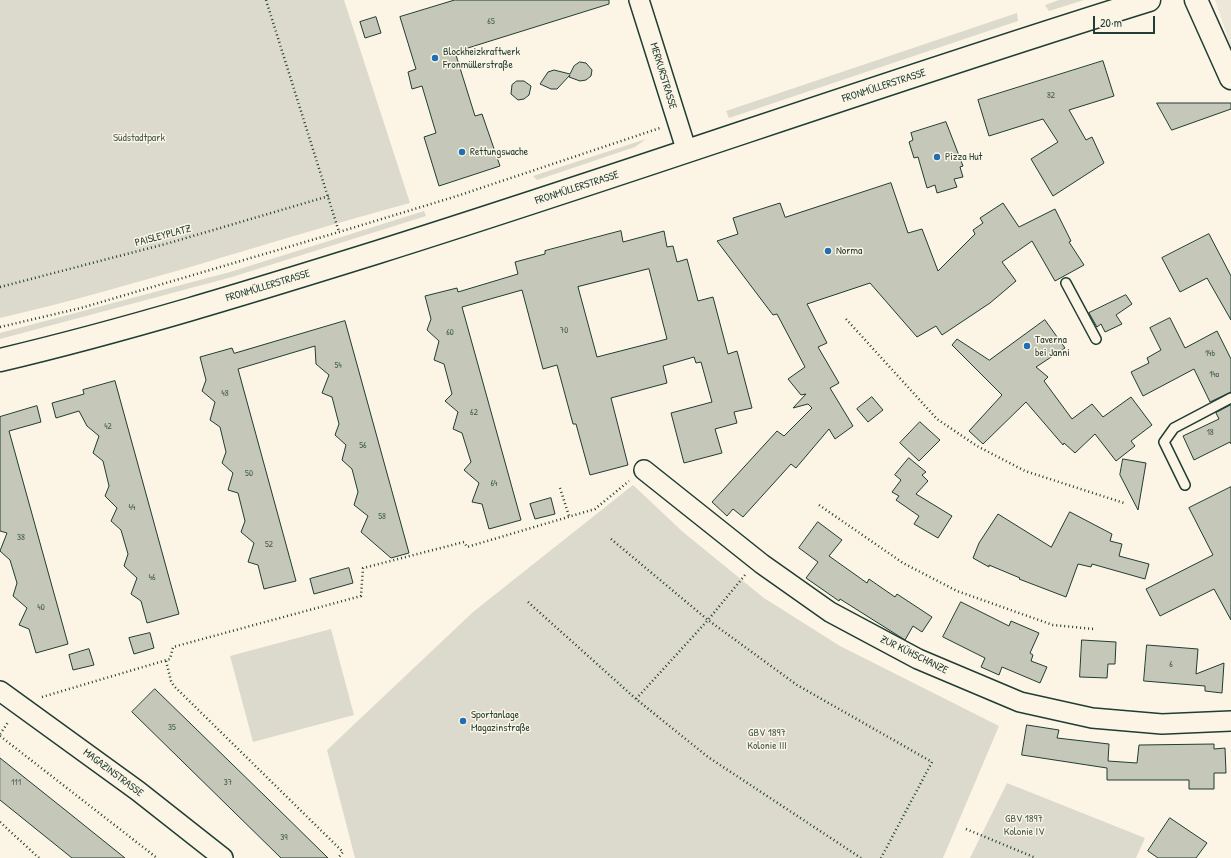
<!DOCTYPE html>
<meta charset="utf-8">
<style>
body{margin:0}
#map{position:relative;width:1231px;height:858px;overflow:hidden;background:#fcf5e5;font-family:"Patrick Hand",sans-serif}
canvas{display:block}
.scale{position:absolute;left:1093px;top:16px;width:62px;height:18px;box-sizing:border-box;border:2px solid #1f3d34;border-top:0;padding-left:5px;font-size:12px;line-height:14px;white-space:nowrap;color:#1f3d34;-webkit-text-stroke:3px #fcf5e5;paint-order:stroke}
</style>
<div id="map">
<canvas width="1231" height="858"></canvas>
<div class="scale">20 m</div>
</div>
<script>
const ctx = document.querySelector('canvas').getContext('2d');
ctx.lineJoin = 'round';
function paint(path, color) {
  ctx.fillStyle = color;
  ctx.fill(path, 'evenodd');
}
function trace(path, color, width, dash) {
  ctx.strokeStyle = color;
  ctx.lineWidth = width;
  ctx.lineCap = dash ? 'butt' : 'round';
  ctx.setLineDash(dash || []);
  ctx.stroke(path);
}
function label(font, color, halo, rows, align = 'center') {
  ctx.font = font + ' "Patrick Hand",sans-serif';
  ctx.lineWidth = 3;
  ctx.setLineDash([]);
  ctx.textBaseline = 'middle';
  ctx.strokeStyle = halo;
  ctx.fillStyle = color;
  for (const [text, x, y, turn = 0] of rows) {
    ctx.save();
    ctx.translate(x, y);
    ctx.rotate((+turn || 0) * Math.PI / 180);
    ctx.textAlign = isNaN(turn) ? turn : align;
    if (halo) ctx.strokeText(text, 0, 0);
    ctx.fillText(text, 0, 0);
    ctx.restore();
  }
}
const built = new Path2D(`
 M 1215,0 L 1231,0 L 1231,47 Z`);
const green = new Path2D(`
 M 0,0 L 344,0 L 410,203 C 273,240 138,286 0,318 Z
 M 1059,0 L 1084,0 L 1049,11 L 1045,5 Z
 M 1017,13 L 1018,21 L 729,118 L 726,111 Z
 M 646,139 L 635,147 L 537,180 L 533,176 Z
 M 424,211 L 426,216 L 232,277 L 0,339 L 0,333 L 230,272 Z
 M 633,485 L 683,532 L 764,598 L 840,646 L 999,726 L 943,858 L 355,858 L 327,750 L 473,612 Z
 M 331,629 L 354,715 L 253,742 L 230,656 Z
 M 1007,783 L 1145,838 L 1136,858 L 970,858 Z`);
const building = new Path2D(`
 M 455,0 L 609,0 L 609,4 L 455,52 L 475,116 L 482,114 L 500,166 L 439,186 L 424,137 L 436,133 L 422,86 L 412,89 L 408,72 L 416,69 L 400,17 Z
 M 376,17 L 381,33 L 365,38 L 360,22 Z
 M 1103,61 L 1114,96 L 1069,110 L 1086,140 L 1092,137 L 1104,163 L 1053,196 L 1031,159 L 1058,142 L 1043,119 L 989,136 L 978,100 Z
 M 580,62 L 586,63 L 592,70 L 591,76 L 586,80 L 580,81 L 569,77 L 570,75 L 557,89 L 551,89 L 540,84 L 548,72 L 554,70 L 570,74 L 574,66 Z
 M 517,81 L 524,81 L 531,86 L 529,95 L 524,99 L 518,100 L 511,94 L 512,85 Z
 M 1157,103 L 1231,103 L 1231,109 L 1172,130 Z
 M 946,122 L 963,166 L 960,167 L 963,177 L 954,179 L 957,187 L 937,193 L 935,185 L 927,188 L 918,157 L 914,158 L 909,142 L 913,140 L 911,133 Z
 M 891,183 L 908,233 L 922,229 L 938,271 L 975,234 L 973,230 L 983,223 L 980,218 L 1003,203 L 1019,227 L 1055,209 L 1071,241 L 1069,242 L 1084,265 L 1055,281 L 1032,241 L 1002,262 L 1016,281 L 990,303 L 942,335 L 936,326 L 917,337 L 870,283 L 807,304 L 827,343 L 818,347 L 839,383 L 830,388 L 853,426 L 835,439 L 829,429 L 796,468 L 791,464 L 743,517 L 733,509 L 727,516 L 712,502 L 777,431 L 784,436 L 812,408 L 808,404 L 793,408 L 806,394 L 801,395 L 788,379 L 805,367 L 777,314 L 773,315 L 717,241 L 738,234 L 733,218 L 780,203 L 785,217 Z
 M 621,231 L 623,242 L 664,231 L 667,247 L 673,246 L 677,262 L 687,259 L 698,301 L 713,297 L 728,354 L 737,351 L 752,408 L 734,412 L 737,423 L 715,429 L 722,453 L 684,463 L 671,413 L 712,402 L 701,362 L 696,363 L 694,357 L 663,366 L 667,383 L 611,398 L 628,465 L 590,475 L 576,424 L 573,424 L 557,365 L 543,369 L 522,290 L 462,307 L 521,520 L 489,529 L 482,504 L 472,502 L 479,483 L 464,470 L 471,462 L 462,433 L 453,429 L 458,412 L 445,401 L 452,394 L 444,364 L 434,360 L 439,341 L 427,330 L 431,319 L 425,296 L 457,288 L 458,292 L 518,274 L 515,262 L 545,254 L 545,251 ZM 649,269 L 667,339 L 597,357 L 578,287 Z
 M 1209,234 L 1231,276 L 1231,320 L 1207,278 L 1180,292 L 1162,258 Z
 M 1126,295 L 1132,304 L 1116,315 L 1122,324 L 1105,332 L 1101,324 L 1097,327 L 1089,313 Z
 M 1170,318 L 1185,348 L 1217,331 L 1231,359 L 1231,392 L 1210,402 L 1194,369 L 1143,396 L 1131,372 L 1149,363 L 1147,358 L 1161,350 L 1150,328 Z
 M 1045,320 L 1065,348 L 1036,367 L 1048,377 L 1044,381 L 1072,419 L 1092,404 L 1103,417 L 1131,397 L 1152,425 L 1131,441 L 1135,446 L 1116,461 L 1095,434 L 1075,453 L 1064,443 L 1063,445 L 1026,402 L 983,444 L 969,431 L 1002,395 L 952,345 L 957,339 L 989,360 Z
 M 345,321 L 409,553 L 391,558 L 361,532 L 368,516 L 354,505 L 358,492 L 352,469 L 342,460 L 346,445 L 335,435 L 339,424 L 332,397 L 322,393 L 329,375 L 316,364 L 315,346 L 238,369 L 296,581 L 264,589 L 258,565 L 248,562 L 254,543 L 241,532 L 245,521 L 238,493 L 228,490 L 233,473 L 222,463 L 226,452 L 220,427 L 210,420 L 215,402 L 202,391 L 206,380 L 200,357 L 232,348 L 234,353 Z
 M 115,381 L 179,614 L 147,623 L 141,601 L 131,594 L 137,578 L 124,566 L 128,554 L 121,530 L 111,521 L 117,508 L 105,496 L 109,486 L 103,461 L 93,453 L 99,436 L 87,426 L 79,411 L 56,418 L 52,403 L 84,394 L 83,390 Z
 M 872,397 L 883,410 L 868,422 L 857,409 Z
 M 1231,405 L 1231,444 L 1230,442 L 1194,460 L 1183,436 L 1219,419 L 1216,413 Z
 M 37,406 L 41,422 L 9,431 L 68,644 L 36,653 L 29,629 L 19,625 L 27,608 L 13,596 L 17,583 L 10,560 L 0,551 L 7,533 L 0,531 L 0,417 Z
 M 920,422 L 940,440 L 919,461 L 900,443 Z
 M 909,458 L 926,472 L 922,475 L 928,481 L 916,494 L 952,516 L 938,538 L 914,524 L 919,516 L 896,500 L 899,496 L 892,492 L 901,480 L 895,475 Z
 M 1123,459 L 1146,463 L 1138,510 L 1120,475 Z
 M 1231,487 L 1231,620 L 1214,589 L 1160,616 L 1146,589 L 1213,555 L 1189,508 Z
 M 551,498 L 555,514 L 535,519 L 530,504 Z
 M 1070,512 L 1112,534 L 1110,541 L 1122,544 L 1119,556 L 1149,564 L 1145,579 L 1092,564 L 1091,567 L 1078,564 L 1066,597 L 1019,579 L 1020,578 L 989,565 L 989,567 L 973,558 L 979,543 L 998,514 L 1051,547 Z
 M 818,522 L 842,540 L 829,556 L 867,583 L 869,579 L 895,597 L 897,594 L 932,617 L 922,632 L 913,626 L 905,640 L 840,599 L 839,601 L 806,578 L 818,562 L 799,548 Z
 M 349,568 L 353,583 L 314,594 L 310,579 Z
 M 961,602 L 1009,626 L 1011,621 L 1039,633 L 1030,653 L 1033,655 L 1031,661 L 1047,667 L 1040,683 L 1002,667 L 999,675 L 981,667 L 985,658 L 943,637 Z
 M 150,633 L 154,648 L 134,654 L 129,638 Z
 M 1082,640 L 1116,642 L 1115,664 L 1108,664 L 1107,678 L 1080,677 Z
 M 1147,645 L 1198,649 L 1196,674 L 1224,663 L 1222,693 L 1205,691 L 1205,686 L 1144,681 Z
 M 89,649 L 94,665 L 73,670 L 69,655 Z
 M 155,689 L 268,799 L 328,858 L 281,858 L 132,712 Z
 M 1027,725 L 1059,730 L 1057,738 L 1109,744 L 1108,761 L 1137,763 L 1139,745 L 1214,744 L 1214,749 L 1225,748 L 1226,773 L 1214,773 L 1214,789 L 1189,789 L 1189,780 L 1107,780 L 1107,768 L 1022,755 Z
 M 0,758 L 64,809 L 125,858 L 72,858 L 0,800 Z
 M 1170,818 L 1207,843 L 1196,858 L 1158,858 L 1148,851 Z`);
const path = new Path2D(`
 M 266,0 L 339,232
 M 0,287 L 169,243 L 329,196
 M 846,319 L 937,419 L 977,446 L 1025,471 L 1124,503
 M 0,327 L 81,308 L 339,232 L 457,196 L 660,128
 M 560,488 L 569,516
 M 819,505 L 903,563 L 957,591 L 1053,625 L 1094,629
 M 611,539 L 708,620 L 797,685 L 932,762 L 881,858
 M 745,575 L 708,620 L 636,699 L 708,757 L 861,858
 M 528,602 L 636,699
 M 166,661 L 171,681 L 174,686 L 343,852 L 338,858
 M 42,697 L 170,659 L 173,647 L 361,596 L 363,568 L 464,542 L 467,547 L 595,509 L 629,481
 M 0,734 L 9,721
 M 0,736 L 157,858
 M 0,822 L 39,858
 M 966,829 L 1036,858`);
const service = new Path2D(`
 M 1066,283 L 1096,339
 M 1185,485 L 1164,442 L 1174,428 L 1231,398`);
const minor = new Path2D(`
 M 639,0 L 687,152
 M 644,470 L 762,564 L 830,612 L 918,659 L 1020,702 L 1092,718 L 1162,724 L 1231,721
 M 0,691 L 138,791 L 223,858`);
const tertiary = new Path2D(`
 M 1196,0 L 1231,78`);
const secondary = new Path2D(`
 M 0,360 C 127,330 253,291 378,252 C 636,171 891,80 1149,0`);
const markers = [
 [435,58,4,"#1f6fb2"],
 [462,152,4,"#1f6fb2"],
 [937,157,4,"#1f6fb2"],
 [828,251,4,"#1f6fb2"],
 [1027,346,4,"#1f6fb2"],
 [463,721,4,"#1f6fb2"]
];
const numberNames = [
 ["65",491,22],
 ["82",1051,96],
 ["70",564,331],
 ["60",450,333],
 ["14b",1210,354],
 ["54",338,366],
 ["14a",1214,375],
 ["48",225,394],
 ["62",474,413],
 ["42",108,427],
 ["18",1210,433],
 ["56",363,446],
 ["50",249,474],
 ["64",494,484],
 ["44",132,508],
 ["58",382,517],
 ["38",21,538],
 ["52",269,545],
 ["46",152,578],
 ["40",41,608],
 ["6",1171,665],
 ["35",172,728],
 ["111",16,783],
 ["37",228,783],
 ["39",284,838]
];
const poiNames = [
 ["Blockheizkraftwerk",443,52],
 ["Fronmüllerstraße",443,65],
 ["Rettungswache",470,152],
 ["Pizza Hut",945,157],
 ["Norma",836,251],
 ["Taverna",1035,340],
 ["bei Janni",1035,353],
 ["Sportanlage",471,715],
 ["Magazinstraße",471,728]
];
const streetNames = [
 ["MERKURSTRASSE",663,76,73],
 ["FRONMÜLLERSTRASSE",884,86,-18],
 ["FRONMÜLLERSTRASSE",577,188,-18],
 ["PAISLEYPLATZ",163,236,-15],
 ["FRONMÜLLERSTRASSE",268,286,-17],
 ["ZUR KÜHSCHANZE",914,655,26],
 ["MAGAZINSTRASSE",113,773,37]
];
const parkNames = [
 ["Südstadtpark",139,138],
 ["GBV 1897",767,733],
 ["Kolonie III",767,746],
 ["GBV 1897",1024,819],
 ["Kolonie IV",1024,832]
];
paint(built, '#ece7d8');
paint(green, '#dcdacc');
paint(building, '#c5c7b9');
trace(building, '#1f3d34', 1);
trace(service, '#1f3d34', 12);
trace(minor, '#1f3d34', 22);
trace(tertiary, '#1f3d34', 25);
trace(secondary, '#1f3d34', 25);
trace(path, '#1f3d34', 2.5, [1, 3]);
trace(service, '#fcf5e5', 9);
trace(minor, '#fcf5e5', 19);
trace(tertiary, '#fcf5e5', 22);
trace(secondary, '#fcf5e5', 22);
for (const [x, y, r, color] of markers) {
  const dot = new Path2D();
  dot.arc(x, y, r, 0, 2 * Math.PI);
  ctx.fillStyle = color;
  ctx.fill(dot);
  trace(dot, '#fcf5e5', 1.5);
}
label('9px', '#486055', null, numberNames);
label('11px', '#1f3d34', '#fcf5e5', poiNames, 'left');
label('11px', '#1f3d34', '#fcf5e5', streetNames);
label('11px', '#455c52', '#fcf5e5', parkNames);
</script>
